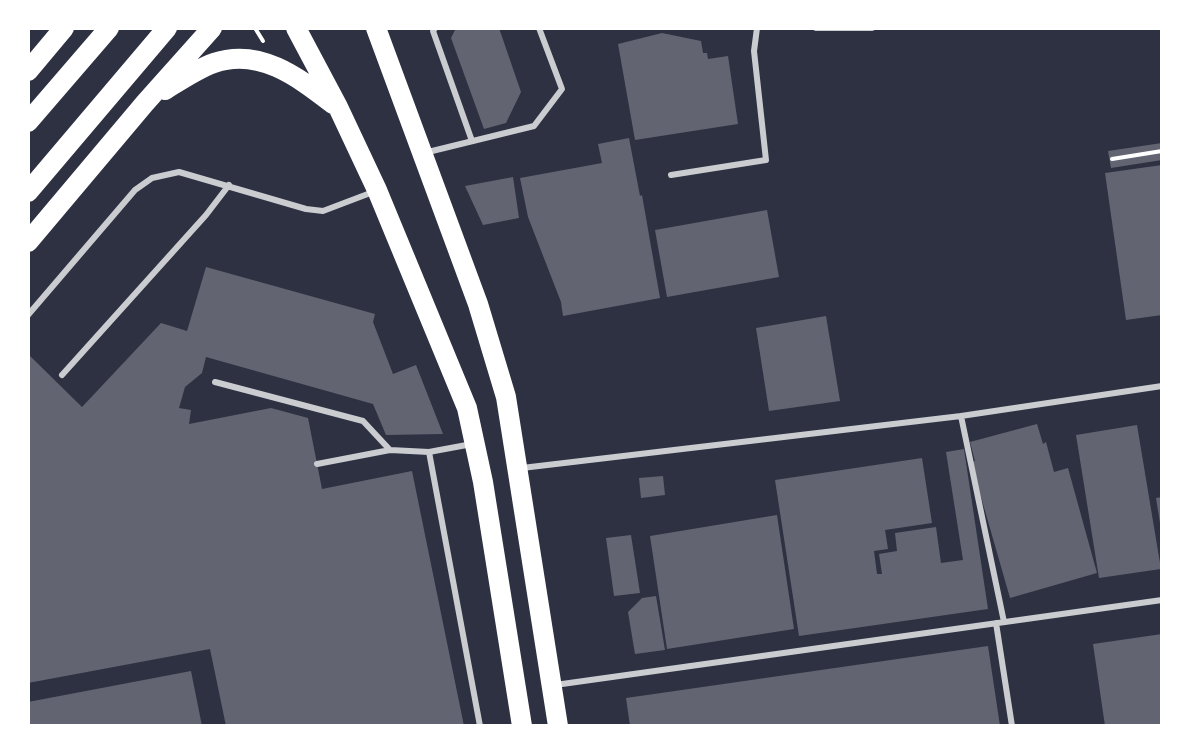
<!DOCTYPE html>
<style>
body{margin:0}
#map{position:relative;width:1190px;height:754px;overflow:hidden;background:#2d3142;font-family:Poppins,sans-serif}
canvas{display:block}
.frame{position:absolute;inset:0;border:30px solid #fff;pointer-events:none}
</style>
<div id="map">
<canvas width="1190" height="754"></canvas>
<div class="frame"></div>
</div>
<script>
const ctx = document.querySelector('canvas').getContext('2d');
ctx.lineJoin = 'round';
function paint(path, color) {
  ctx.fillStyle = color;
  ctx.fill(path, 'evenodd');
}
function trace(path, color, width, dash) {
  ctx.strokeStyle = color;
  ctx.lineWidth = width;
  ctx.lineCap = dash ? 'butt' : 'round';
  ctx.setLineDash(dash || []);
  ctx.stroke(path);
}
const building = new Path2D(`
 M 456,28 L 499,28 L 521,92 L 506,123 L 484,129 L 451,38 Z
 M 662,33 L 701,41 L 703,53 L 707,53 L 708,59 L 728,56 L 738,124 L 635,140 L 618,44 Z
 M 629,138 L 640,196 L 642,195 L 660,298 L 563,316 L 561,302 L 528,217 L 520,178 L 602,163 L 598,144 Z
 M 1162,143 L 1162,160 L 1111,168 L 1108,151 Z
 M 1162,165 L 1162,315 L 1126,320 L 1105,173 Z
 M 513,177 L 519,218 L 483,225 L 465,186 Z
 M 767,210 L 779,277 L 667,297 L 655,230 Z
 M 206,267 L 375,314 L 373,322 L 393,374 L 416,365 L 443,434 L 386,435 L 373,404 L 206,357 L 202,373 L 185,387 L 179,408 L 191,410 L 189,424 L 271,408 L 308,418 L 322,489 L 412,471 L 464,726 L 226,726 L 210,649 L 28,683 L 28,354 L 82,407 L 161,323 L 187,331 Z
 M 826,316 L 840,401 L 769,411 L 756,328 Z
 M 1037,424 L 1043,444 L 1046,442 L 1054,472 L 1068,468 L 1097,573 L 1010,598 L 971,462 L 975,461 L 970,442 Z
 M 1137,425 L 1161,569 L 1099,578 L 1076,435 Z
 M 964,449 L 988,609 L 799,636 L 775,480 L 922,458 L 932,523 L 885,530 L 888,549 L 874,551 L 877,574 L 882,574 L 879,554 L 897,551 L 895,533 L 936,527 L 941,563 L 963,560 L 946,452 Z
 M 663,476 L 665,495 L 641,498 L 639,478 Z
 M 1162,497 L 1162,523 L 1160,523 L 1156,498 Z
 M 777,515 L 794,629 L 667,649 L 650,536 Z
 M 631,535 L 640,593 L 614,596 L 606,538 Z
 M 656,596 L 665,650 L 635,654 L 628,612 L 642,598 Z
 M 1162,634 L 1162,726 L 1105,726 L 1093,644 Z
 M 988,646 L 1000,726 L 630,726 L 626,698 Z
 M 191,671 L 202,726 L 28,726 L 28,702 Z`);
const path = new Path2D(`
 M 255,28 L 263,41
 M 1112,159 L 1162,151`);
const service = new Path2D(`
 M 435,28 L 433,31 L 472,141
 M 816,28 L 872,28
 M 424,153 L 534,126 L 562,89 L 539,28
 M 671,175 L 766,160 L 754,51 L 757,28
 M 28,315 L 135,190 L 152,178 L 179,172 L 306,209 L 323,211 L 373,192
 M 62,375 L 206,215 L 229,185
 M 215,382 L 363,421 L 390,450
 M 961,416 L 1004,622
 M 429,452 L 472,444
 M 317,464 L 390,450 L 429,452 L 480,726
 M 522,468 L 961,416 L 1162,386
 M 996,623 L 1012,726
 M 555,685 L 1162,600`);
const primary = new Path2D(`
 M 296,28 L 338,107 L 377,190 L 467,408 L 483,482 L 522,726
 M 376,28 L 478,304 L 506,397 L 558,726
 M 28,71 L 64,28
 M 165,90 C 181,80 197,69 214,63 C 260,47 299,78 333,104
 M 28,122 L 109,28
 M 28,192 L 167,28
 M 28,242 L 145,103 L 212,28`);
paint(building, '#626471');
trace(path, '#fff', 4);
trace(service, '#caccd0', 6);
trace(primary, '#fff', 20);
</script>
